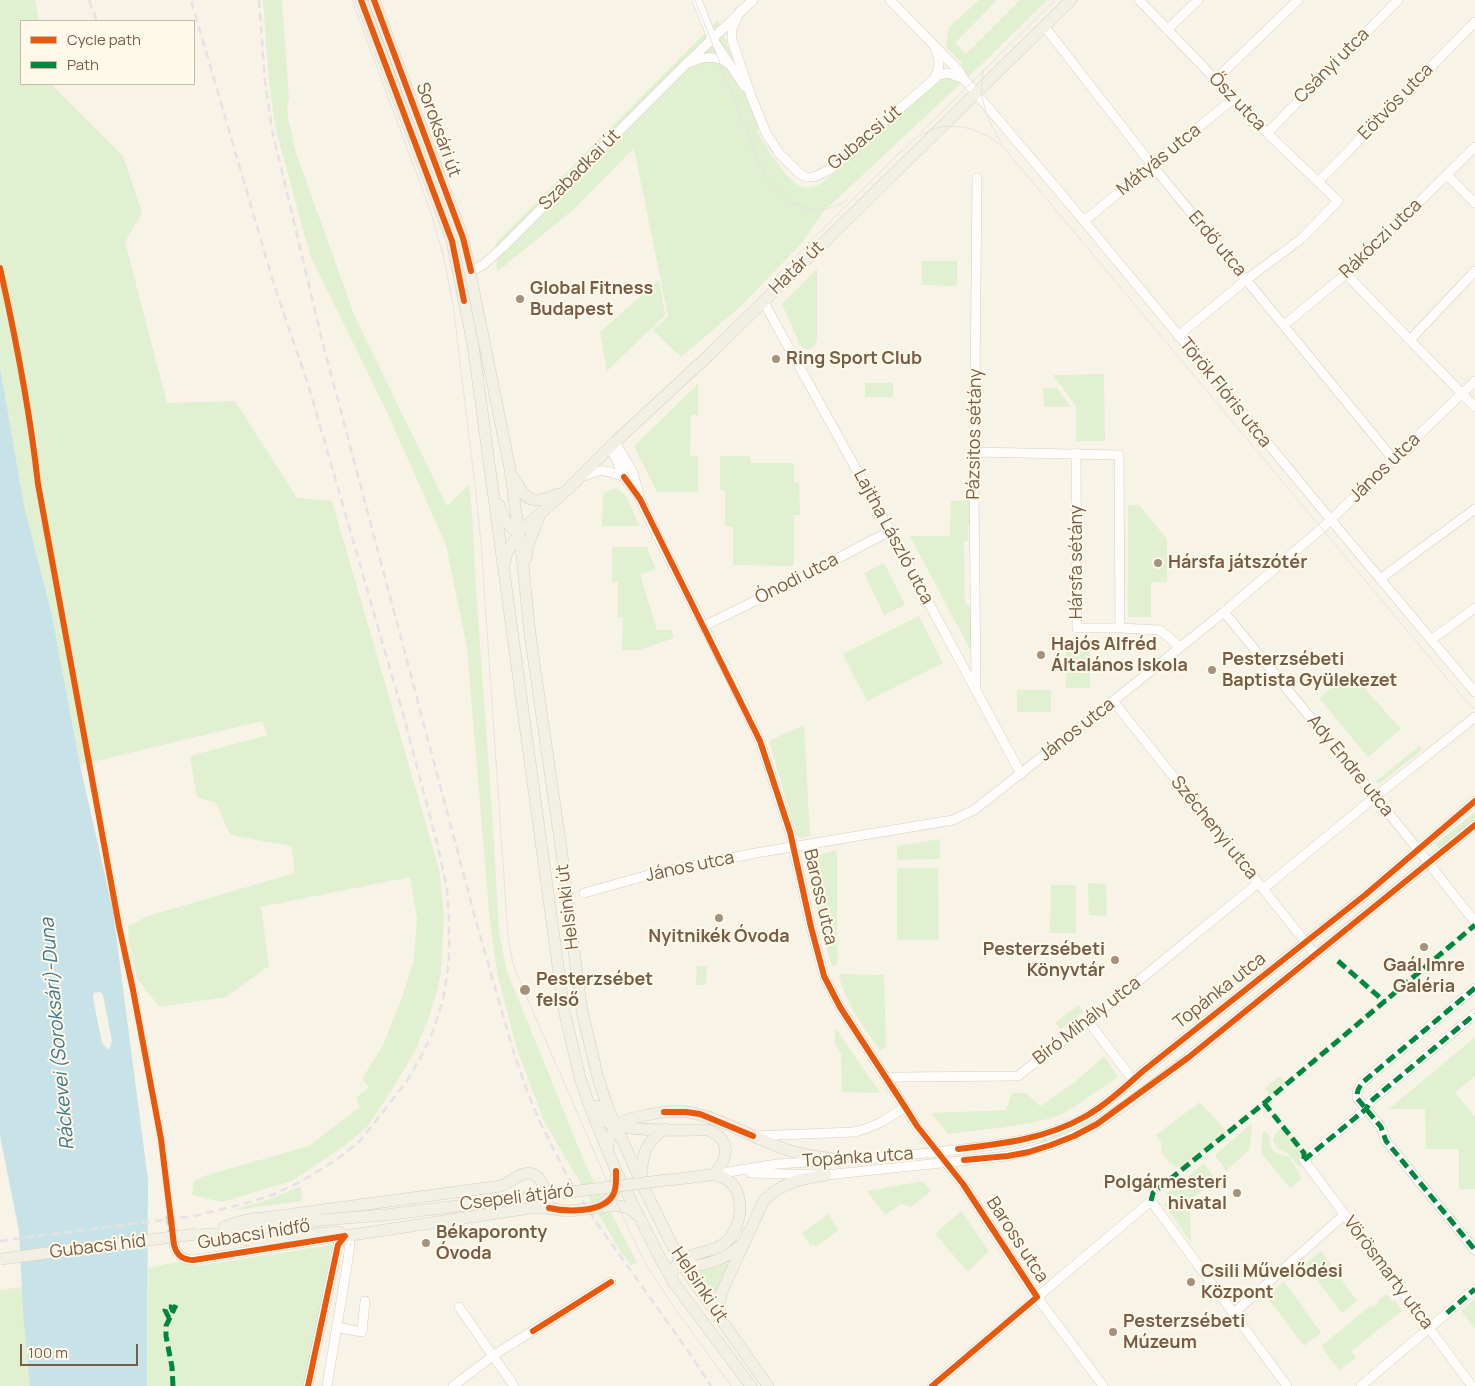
<!DOCTYPE html>
<meta charset="utf-8">
<style>
body{margin:0}
#map{position:relative;width:1475px;height:1386px;overflow:hidden;background:#f8f3e7;font-family:Manrope,sans-serif}
canvas{display:block}
.legend{position:absolute;left:20px;top:20px;width:175px;height:65px;box-sizing:border-box;background:#fff9e9;border:1px solid #c9baa8;margin:0;padding:6px 9px;list-style:none;font-size:15px;color:#775c46}
.legend li{display:flex;align-items:center;gap:10px;height:25px}
.legend b{width:25px;border:1px solid #c9baa8}
.scale{position:absolute;left:20px;top:1344px;width:118px;height:22px;box-sizing:border-box;border:2px solid #775c46;border-top:0;padding-left:6px;font-size:15px;line-height:18px;white-space:nowrap;color:#775c46;-webkit-text-stroke:4px #fff9e9;paint-order:stroke}
</style>
<div id="map">
<canvas width="1475" height="1386"></canvas>
<ul class="legend">
<li><b style="height:6px;background:#e8590c"></b>Cycle path</li>
<li><b style="height:6px;background:#00873e"></b>Path</li>
</ul>
<div class="scale">100 m</div>
</div>
<script>
const ctx = document.querySelector('canvas').getContext('2d');
ctx.lineJoin = 'round';
function paint(path, color) {
  ctx.fillStyle = color;
  ctx.fill(path, 'evenodd');
}
function trace(path, color, width, dash) {
  ctx.strokeStyle = color;
  ctx.lineWidth = width;
  ctx.lineCap = dash ? 'butt' : 'round';
  ctx.setLineDash(dash || []);
  ctx.stroke(path);
}
function label(font, color, halo, rows, align = 'center') {
  ctx.font = font + ' Manrope,sans-serif';
  ctx.lineWidth = 4;
  ctx.setLineDash([]);
  ctx.textBaseline = 'middle';
  ctx.strokeStyle = halo;
  ctx.fillStyle = color;
  for (const [text, x, y, turn = 0] of rows) {
    ctx.save();
    ctx.translate(x, y);
    ctx.rotate((+turn || 0) * Math.PI / 180);
    ctx.textAlign = isNaN(turn) ? turn : align;
    if (halo) ctx.strokeText(text, 0, 0);
    ctx.fillText(text, 0, 0);
    ctx.restore();
  }
}
const green = new Path2D(`
 M 0,0 L 35,0 L 39,21 L 21,21 L 21,84 L 51,84 L 123,156 L 142,213 L 125,242 L 167,403 L 235,401 L 297,498 L 332,501 L 439,869 L 444,915 L 441,972 L 437,991 L 428,1020 L 414,1053 L 391,1091 L 367,1127 L 347,1144 L 292,1181 L 222,1202 L 192,1195 L 194,1181 L 204,1176 L 309,1146 L 360,1107 L 356,1098 L 369,1087 L 362,1079 L 383,1045 L 403,995 L 414,960 L 417,918 L 410,877 L 261,907 L 269,966 L 226,997 L 160,1007 L 137,979 L 129,943 L 128,926 L 148,916 L 295,873 L 291,846 L 230,835 L 216,803 L 197,797 L 190,756 L 268,735 L 262,721 L 80,765 L 52,615 L 24,505 L 0,367 Z
 M 263,0 L 282,0 L 289,99 L 287,107 L 289,122 L 296,153 L 355,317 L 447,506 L 469,485 L 472,512 L 476,590 L 492,813 L 499,932 L 506,969 L 587,1168 L 637,1262 L 631,1266 L 619,1249 L 544,1121 L 517,1049 L 498,977 L 490,921 L 467,647 L 446,545 L 387,412 L 310,255 L 276,130 L 269,82 Z
 M 979,0 L 997,0 L 955,43 L 966,54 L 1020,0 L 1047,0 L 987,59 L 823,212 L 802,243 L 740,307 L 681,357 L 653,330 L 668,316 L 634,148 L 574,209 L 497,272 L 496,243 L 718,20 L 759,129 L 757,131 C 765,145 787,183 803,187 C 810,189 817,185 822,183 L 940,79 L 962,63 L 946,47 L 949,27 Z
 M 922,261 L 957,261 L 957,286 L 922,285 Z
 M 817,269 L 817,340 L 813,347 L 808,350 L 801,347 L 782,304 Z
 M 659,280 L 665,315 L 607,371 L 600,332 Z
 M 1104,374 L 1105,441 L 1076,441 L 1076,406 L 1053,375 Z
 M 865,383 L 893,383 L 893,397 L 865,397 Z
 M 698,384 L 698,415 L 691,415 L 690,456 L 698,457 L 698,492 L 657,492 L 634,446 Z
 M 1043,388 L 1057,388 L 1071,407 L 1044,407 Z
 M 720,456 L 750,456 L 751,463 L 794,463 L 794,482 L 799,483 L 800,515 L 794,515 L 794,566 L 733,565 L 733,527 L 725,526 L 725,491 L 720,490 Z
 M 616,488 C 628,493 634,514 639,526 L 602,526 L 603,494 L 605,492 Z
 M 971,500 L 971,525 L 968,525 L 968,541 L 964,541 L 965,604 L 971,605 L 972,653 L 910,536 L 950,536 L 951,501 Z
 M 1139,505 L 1167,539 L 1167,582 L 1151,582 L 1151,617 L 1128,617 L 1128,505 Z
 M 614,547 L 647,547 L 656,570 L 640,574 L 657,630 L 671,630 L 674,638 L 639,650 L 622,650 L 623,617 L 618,617 L 618,582 L 612,582 L 612,548 Z
 M 884,563 L 905,605 L 884,615 L 864,573 Z
 M 919,616 L 943,663 L 867,701 L 843,654 Z
 M 1066,642 L 1090,642 L 1090,688 L 1066,688 Z
 M 1350,672 L 1401,729 L 1368,757 L 1319,698 Z
 M 1017,690 L 1051,690 L 1051,712 L 1017,712 Z
 M 804,725 L 810,836 L 800,838 L 796,834 L 769,741 Z
 M 1419,746 L 1422,750 L 1379,784 L 1376,781 Z
 M 1475,812 L 1475,819 L 1439,849 L 1435,844 Z
 M 940,839 L 940,859 L 897,860 L 897,846 Z
 M 837,850 L 837,936 L 838,964 L 832,967 L 805,859 Z
 M 897,868 L 938,868 L 939,940 L 897,940 Z
 M 1088,883 L 1106,884 L 1107,916 L 1089,915 Z
 M 1051,885 L 1076,885 L 1076,933 L 1050,933 Z
 M 697,966 L 707,966 L 706,985 L 696,985 Z
 M 839,974 L 884,975 L 886,1046 L 880,1051 C 865,1027 843,1001 839,974 Z
 M 1078,1005 L 1083,1012 L 1061,1029 L 1055,1023 Z
 M 837,1030 L 880,1093 L 842,1092 L 841,1053 L 835,1044 L 835,1031 Z
 M 1475,1037 L 1475,1076 L 1455,1092 L 1475,1117 L 1475,1189 L 1459,1189 L 1459,1149 L 1426,1149 L 1425,1109 L 1389,1109 Z
 M 1104,1056 L 1118,1077 L 1074,1107 L 1059,1116 L 1031,1123 L 999,1128 L 948,1134 L 931,1113 L 1006,1110 L 1012,1093 L 1026,1093 L 1040,1106 L 1075,1082 Z
 M 1280,1076 L 1286,1083 L 1270,1095 L 1265,1088 Z
 M 1200,1102 L 1227,1132 L 1183,1166 C 1172,1169 1167,1160 1161,1152 L 1162,1144 L 1156,1135 Z
 M 1089,1119 L 1091,1122 L 1061,1136 L 1040,1144 L 1039,1141 L 1060,1133 Z
 M 1252,1123 L 1250,1149 L 1226,1171 L 1215,1155 Z
 M 1283,1127 L 1304,1153 L 1303,1165 L 1299,1167 L 1287,1153 L 1278,1149 L 1273,1140 L 1276,1133 Z
 M 1263,1131 L 1269,1134 C 1271,1152 1272,1152 1289,1157 L 1302,1179 L 1290,1188 L 1261,1153 Z
 M 1204,1163 L 1215,1180 L 1190,1200 L 1166,1194 Z
 M 923,1181 L 931,1191 L 911,1207 L 901,1204 L 885,1215 L 867,1191 Z
 M 301,1186 L 302,1201 L 229,1211 L 273,1198 Z
 M 1163,1203 L 1190,1207 L 1191,1242 Z
 M 961,1211 L 989,1251 L 968,1272 L 935,1234 Z
 M 828,1214 L 839,1230 L 816,1247 L 813,1244 L 811,1246 L 802,1233 Z
 M 332,1245 L 305,1386 L 147,1386 L 148,1268 L 186,1260 L 197,1266 Z
 M 1321,1251 L 1357,1301 L 1342,1313 L 1305,1264 Z
 M 727,1263 L 729,1266 L 715,1292 L 713,1293 L 699,1274 L 701,1270 L 718,1267 Z
 M 1284,1281 L 1321,1333 L 1304,1346 L 1267,1297 Z
 M 22,1287 L 30,1386 L 0,1386 L 0,1290 Z
 M 1387,1294 L 1392,1301 L 1395,1300 L 1402,1311 L 1352,1351 L 1356,1358 L 1339,1370 L 1321,1346 L 1370,1306 L 1373,1307 L 1379,1302 L 1378,1300 Z
 M 1475,1299 L 1475,1329 L 1461,1311 Z`);
const water = new Path2D(`
 M 0,367 L 24,505 L 52,615 L 80,765 L 113,911 L 148,1180 L 147,1386 L 30,1386 L 23,1311 L 19,1231 L 0,1136 Z`);
const pier = new Path2D(`
 M 100,992 L 103,995 L 112,1041 L 109,1050 L 102,1043 L 93,998 L 94,993 Z`);
const minorTunnel = new Path2D(`
 M 170,1216 L 174,1243`);
const minor = new Path2D(`
 M 697,0 L 712,38 L 745,87
 M 890,0 L 960,72 L 963,78
 M 1139,0 L 1267,133 L 1338,201 L 1301,239 L 1246,280 L 1178,336
 M 740,11 L 732,29 L 732,40 L 751,96 L 766,133 L 779,153 L 799,173 L 806,177 L 814,177 L 829,170 L 939,75 L 948,73 L 964,79 L 1084,221 L 1331,520 L 1475,692
 M 1044,26 L 1152,165 L 1394,460
 M 1167,30 L 1198,0
 M 690,62 C 702,57 717,55 728,63
 M 934,79 C 940,68 941,60 935,49
 M 1215,80 L 1298,0
 M 1267,133 L 1398,0
 M 1447,175 L 1475,203
 M 1318,182 L 1475,22
 M 1084,221 L 1233,99
 M 471,271 L 483,265 L 502,248 L 686,64 L 753,0
 M 1346,274 L 1475,407
 M 763,301 L 870,494 L 1021,774
 M 1284,325 L 1346,274 L 1475,147
 M 1410,340 L 1475,271
 M 615,442 L 633,473 L 640,499 L 658,537 L 727,671 L 760,741 L 790,832 L 811,927 L 824,976 L 840,1007 L 917,1126 L 963,1184 L 1031,1289 L 1103,1386
 M 609,447 L 615,456 L 624,477 L 636,493
 M 974,452 L 1119,455 L 1120,628 L 1077,628 L 1076,453
 M 584,476 C 602,468 606,470 624,477
 M 1380,579 L 1475,509
 M 1224,612 L 1408,837 L 1475,922
 M 704,626 L 783,587 L 890,531
 M 1120,628 L 1160,630 L 1180,647
 M 1431,640 L 1475,608
 M 976,687 L 974,491 L 977,178
 M 1113,701 L 1315,954
 M 1263,889 L 1375,797 L 1475,717
 M 584,893 L 652,874 L 756,853 L 953,820 L 974,810 L 1117,698 L 1224,612 L 1321,529 L 1475,381
 M 1475,988 L 1363,1082 C 1358,1088 1357,1091 1357,1098 L 1381,1127 L 1386,1141 L 1475,1250
 M 1088,1021 L 1133,1080
 M 886,1078 L 900,1077 L 1018,1076 L 1131,987 L 1258,883
 M 754,1136 L 854,1132 C 873,1128 889,1118 905,1107
 M 838,1161 C 877,1159 916,1154 955,1150 C 1001,1144 1046,1140 1087,1116 C 1107,1104 1125,1087 1143,1071 L 1365,895 L 1475,801
 M 751,1173 L 826,1175 L 1008,1156 L 1051,1145 L 1091,1128 L 1127,1104 L 1189,1057 L 1475,825
 M 716,1174 L 777,1164 L 825,1161
 M 174,1245 C 177,1256 183,1260 194,1260 L 343,1236
 M 459,1307 L 514,1386
 M 1234,1313 L 1345,1214
 M 336,1327 L 362,1332 L 365,1301
 M 308,1386 L 338,1245 L 345,1236
 M 327,1386 L 348,1259 L 350,1243 L 345,1236
 M 453,1386 L 494,1355 L 611,1282
 M 932,1386 L 1151,1201 L 1287,1386
 M 1361,1386 L 1475,1289
 M 1472,1386 L 1304,1160 L 1366,1109 L 1371,1101 L 1475,1014`);
const major = new Path2D(`
 M 361,0 L 452,241 L 473,345 L 564,1010 L 580,1078 L 590,1107 L 616,1171 L 661,1260 L 674,1283 L 751,1386
 M 374,0 L 463,238 L 510,469 L 522,556 L 530,634 L 562,855 L 576,967 L 582,1011 L 598,1078 L 608,1108 L 641,1182 L 671,1243 L 688,1273 L 768,1386
 M 514,478 C 526,502 533,505 558,494
 M 499,505 C 504,517 506,527 519,532
 M 526,559 L 528,545 L 539,517
 M 505,563 L 506,555 L 519,532 L 567,490 L 615,442 L 709,355 L 1071,0
 M 597,1106 C 600,1112 601,1119 607,1122 C 622,1132 687,1130 708,1130 C 732,1140 729,1158 713,1175
 M 607,1150 C 611,1125 618,1121 642,1116 C 657,1113 672,1110 687,1112 C 723,1117 756,1141 791,1151 C 808,1156 826,1158 844,1160
 M 641,1178 C 642,1155 645,1142 665,1129
 M 667,1180 C 681,1179 695,1177 709,1175 C 717,1174 727,1178 733,1185 C 739,1192 740,1201 740,1210 C 740,1216 738,1222 736,1228 C 733,1234 730,1239 725,1243 C 708,1257 675,1249 671,1278
 M 600,1207 L 613,1195 L 616,1177
 M 596,1208 C 612,1206 623,1202 636,1214
 M 264,1218 L 501,1186 C 509,1183 512,1179 519,1176 C 540,1166 545,1188 548,1203
 M 224,1227 C 239,1221 256,1217 272,1218
 M 223,1232 L 321,1220
 M 204,1234 L 225,1235 L 254,1241 L 323,1233 L 339,1232 L 345,1236 L 537,1207 L 568,1211
 M 680,1267 C 702,1267 725,1260 741,1245
 M 721,1317 L 719,1304 L 722,1291 L 764,1200 C 783,1182 801,1179 826,1175`);
const tram = new Path2D(`
 M 352,0 L 429,207 L 443,254 L 453,304 L 476,494 L 481,543 L 508,936 L 513,964 L 522,986 L 613,1195 L 644,1261 L 671,1303 L 731,1386
 M 695,0 L 763,172 C 780,204 815,222 847,200
 M 984,69 C 977,98 987,120 1002,144
 M 920,133 L 1055,0
 M 899,154 C 905,148 912,141 919,136 C 948,117 982,128 1005,149 L 1460,694 L 1475,709
 M 771,281 L 902,150`);
const rail = new Path2D(`
 M 89,0 L 97,21
 M 259,0 L 265,82 L 272,130 L 322,340 L 476,921 L 513,1050 L 527,1091 L 540,1122 L 565,1172 L 594,1219 L 686,1348 L 711,1386
 M 0,1241 L 194,1216 L 247,1203 L 272,1195 L 298,1183 L 320,1170 L 340,1157 L 360,1141 L 407,1081 L 422,1055 L 433,1031 L 443,1000 L 449,961 L 449,920 L 447,890 L 438,847 L 405,721 L 308,384 L 274,285 L 191,0`);
const majorBridge = new Path2D(`
 M 568,1211 L 596,1208
 M 321,1220 L 385,1215 L 667,1180
 M 0,1259 L 196,1234`);
const quiet = new Path2D(`
 M 1338,961 L 1385,1002
 M 1475,988 L 1363,1082 C 1358,1088 1357,1091 1357,1098 L 1381,1127 L 1386,1141 L 1475,1250
 M 1264,1103 L 1304,1153 L 1304,1160
 M 1304,1160 L 1366,1109 L 1371,1101 L 1475,1014
 M 1151,1201 L 1153,1193 L 1257,1109 L 1475,925
 M 1447,1313 L 1475,1289
 M 169,1318 L 165,1310 L 166,1307 L 171,1307 L 173,1311
 M 173,1386 L 172,1367 L 166,1336 L 166,1326 L 176,1305`);
const cycleway = new Path2D(`
 M 361,0 L 452,241 L 464,301
 M 374,0 L 463,238 L 471,271
 M 0,268 C 16,339 30,412 38,484 L 119,926 L 133,990 L 161,1139 L 174,1245 C 177,1256 183,1260 194,1260 L 345,1236
 M 624,477 L 640,499 L 760,741 L 790,832 L 811,927 L 824,976 L 840,1007 L 905,1107 L 917,1126 L 963,1184 L 1037,1297 L 932,1386
 M 664,1112 L 686,1112 L 700,1114 L 753,1136
 M 958,1149 C 1002,1144 1046,1139 1086,1116 C 1107,1104 1125,1087 1143,1071 L 1365,895 L 1475,801
 M 964,1160 L 1008,1156 L 1029,1152 L 1051,1145 L 1074,1136 L 1097,1124 L 1189,1057 L 1475,825
 M 549,1208 C 566,1212 603,1213 613,1195 C 617,1189 616,1179 616,1171
 M 533,1331 L 611,1282
 M 308,1386 L 338,1245 L 345,1236`);
const markers = [
 [520,299,5,"#a4917e"],
 [776,359,5,"#a4917e"],
 [1158,563,5,"#a4917e"],
 [1041,655,5,"#a4917e"],
 [1212,670,5,"#a4917e"],
 [719,918,5,"#a4917e"],
 [1424,947,5,"#a4917e"],
 [1115,960,5,"#a4917e"],
 [525,990,6,"#a4917e"],
 [1237,1193,5,"#a4917e"],
 [426,1243,5,"#a4917e"],
 [1191,1282,5,"#a4917e"],
 [1113,1332,5,"#a4917e"]
];
const streetNames = [
 ["Csányi utca",1332,66,-45],
 ["Ősz utca",1237,102,46],
 ["Eötvös utca",1396,102,-46],
 ["Soroksári út",438,130,70],
 ["Gubacsi út",865,138,-40],
 ["Mátyás utca",1159,160,-39],
 ["Szabadkai út",580,170,-45],
 ["Rákóczi utca",1381,239,-44],
 ["Erdő utca",1217,244,50],
 ["Határ út",797,268,-44],
 ["Török Flóris utca",1225,393,51],
 ["Pázsitos sétány",975,434,-89],
 ["János utca",1385,468,-44],
 ["Lajtha László utca",893,537,62],
 ["Hársfa sétány",1077,562,-90],
 ["Ónodi utca",797,579,-27],
 ["János utca",1077,730,-38],
 ["Ady Endre utca",1350,766,51],
 ["Széchenyi utca",1214,828,51],
 ["János utca",690,867,-12],
 ["Baross utca",820,897,77],
 ["Helsinki út",568,907,-97],
 ["Topánka utca",1220,991,-38],
 ["Bíró Mihály utca",1087,1021,-38],
 ["Topánka utca",858,1158,-4],
 ["Csepeli átjáró",517,1198,-7],
 ["Gubacsi hídfő",254,1235,-9],
 ["Baross utca",1017,1240,57],
 ["Gubacsi híd",98,1247,-7],
 ["Vörösmarty utca",1388,1273,53],
 ["Helsinki út",699,1285,56]
];
const poiNames = [
 ["Global Fitness",530,289],
 ["Budapest",530,310],
 ["Ring Sport Club",786,359],
 ["Hársfa játszótér",1168,563],
 ["Hajós Alfréd",1051,645],
 ["Általános Iskola",1051,666],
 ["Pesterzsébeti",1222,660],
 ["Baptista Gyülekezet",1222,681],
 ["Nyitnikék Óvoda",719,937,"center"],
 ["Pesterzsébeti",1105,950,"right"],
 ["Könyvtár",1105,971,"right"],
 ["Gaál Imre",1424,966,"center"],
 ["Galéria",1424,987,"center"],
 ["Pesterzsébet",536,980],
 ["felső",536,1001],
 ["Polgármesteri",1227,1183,"right"],
 ["hivatal",1227,1204,"right"],
 ["Békaporonty",436,1233],
 ["Óvoda",436,1254],
 ["Csili Művelődési",1201,1272],
 ["Központ",1201,1293],
 ["Pesterzsébeti",1123,1322],
 ["Múzeum",1123,1343]
];
const waterNames = [
 ["Ráckevei (Soroksári)-Duna",58,1034,-95]
];
paint(green, '#e0f0d0');
paint(water, '#c8e3e8');
paint(pier, '#f8f3e7');
trace(minorTunnel, '#d8cdbf', 9, [9, 4.5]);
trace(minor, '#d7cec2', 10);
trace(major, '#d7cec3', 12);
trace(minor, '#fefdfb', 9);
trace(major, '#f2efe4', 11);
trace(tram, '#e5e1e4', 1);
trace(rail, '#e5e1e4', 2.5, [8, 5]);
trace(majorBridge, '#d7cec3', 12, []);
trace(majorBridge, '#f2efe4', 11);
trace(quiet, '#00873e', 5, [10, 5]);
trace(cycleway, '#e8590c', 6);
for (const [x, y, r, color] of markers) {
  const dot = new Path2D();
  dot.arc(x, y, r, 0, 2 * Math.PI);
  ctx.fillStyle = color;
  ctx.fill(dot);
  trace(dot, '#fff9e9', 2);
}
label('18px', '#775c46', '#fff9e9', streetNames);
label('bold 18px', '#775c46', '#fff9e9', poiNames, 'left');
label('italic 19px', '#3d778c', '#fff9e9', waterNames);
</script>
